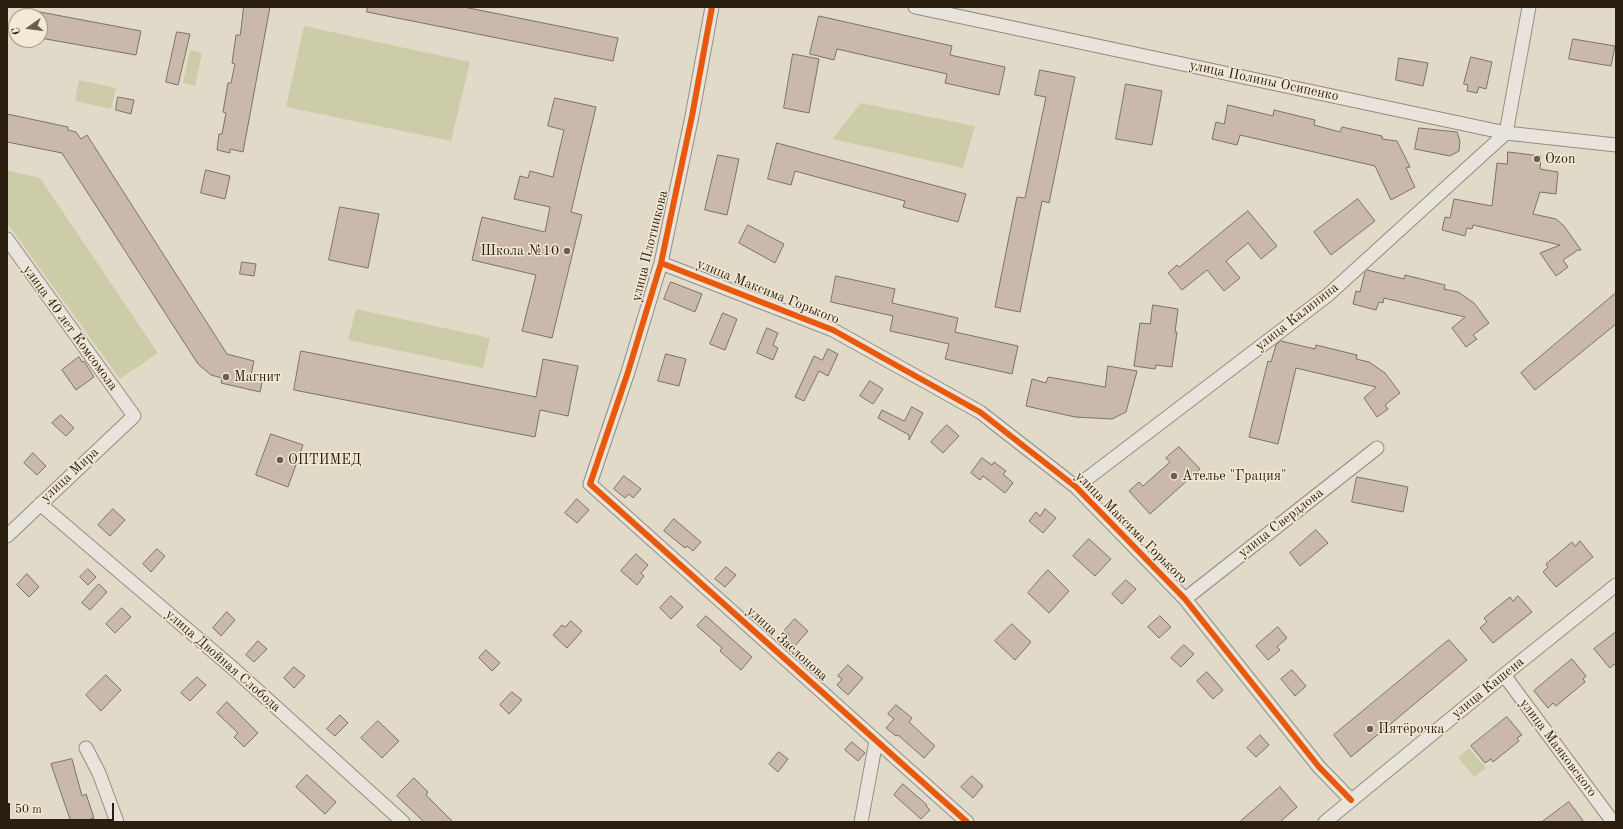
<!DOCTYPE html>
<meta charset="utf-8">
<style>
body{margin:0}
#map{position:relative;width:1623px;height:829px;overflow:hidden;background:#e2dac8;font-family:"Old Standard TT",serif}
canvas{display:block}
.frame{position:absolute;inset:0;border:8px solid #2b1f10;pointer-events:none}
.north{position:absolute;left:8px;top:8px;width:40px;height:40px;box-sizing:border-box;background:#f3e9d5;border:1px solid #a39886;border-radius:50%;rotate:256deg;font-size:11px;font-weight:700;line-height:16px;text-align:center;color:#2b1f10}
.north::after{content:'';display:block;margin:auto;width:14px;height:18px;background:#6b6050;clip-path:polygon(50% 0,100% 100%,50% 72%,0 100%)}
.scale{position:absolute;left:8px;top:803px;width:106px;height:18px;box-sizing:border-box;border:2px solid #2b1f10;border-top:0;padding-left:5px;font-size:12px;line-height:14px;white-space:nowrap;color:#2b1f10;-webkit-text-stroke:3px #f3e9d5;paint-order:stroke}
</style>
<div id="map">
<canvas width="1623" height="829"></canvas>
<div class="frame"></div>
<div class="north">С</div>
<div class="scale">50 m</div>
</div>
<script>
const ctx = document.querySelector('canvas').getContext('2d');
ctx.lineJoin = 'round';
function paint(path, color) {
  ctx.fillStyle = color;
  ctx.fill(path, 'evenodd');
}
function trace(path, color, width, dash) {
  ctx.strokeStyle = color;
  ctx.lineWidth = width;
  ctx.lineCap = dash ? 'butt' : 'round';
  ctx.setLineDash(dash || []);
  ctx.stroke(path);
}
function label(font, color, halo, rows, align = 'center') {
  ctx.font = font + ' "Old Standard TT",serif';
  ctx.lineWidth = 3;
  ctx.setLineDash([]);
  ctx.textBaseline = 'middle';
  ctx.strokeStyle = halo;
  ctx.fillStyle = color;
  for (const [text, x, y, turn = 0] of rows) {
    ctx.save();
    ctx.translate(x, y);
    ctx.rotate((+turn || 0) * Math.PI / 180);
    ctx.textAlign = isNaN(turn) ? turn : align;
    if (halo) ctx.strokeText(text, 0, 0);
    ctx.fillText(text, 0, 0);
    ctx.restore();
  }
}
const green = new Path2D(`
 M 304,26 L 470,62 L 451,141 L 286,107 Z
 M 190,50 L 202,53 L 195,86 L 183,83 Z
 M 79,80 L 116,88 L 111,109 L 75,101 Z
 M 861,103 L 975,126 L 963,168 L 832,139 Z
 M 7,170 L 40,178 L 158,353 L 120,379 L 7,223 Z
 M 356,309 L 490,338 L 483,368 L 348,340 Z
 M 1469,748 L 1486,768 L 1474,777 L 1458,757 Z`);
const building = new Path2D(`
 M 244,7 L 270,7 L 243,152 L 230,149 L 230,153 L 217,150 L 219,134 L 222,134 L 226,113 L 223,112 L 228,83 L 231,83 L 235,64 L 232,63 L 236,35 L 240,35 Z
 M 368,7 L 464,7 L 618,38 L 613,61 L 367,12 Z
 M 40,12 L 141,31 L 136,55 L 40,38 Z
 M 819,16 L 952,46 L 950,55 L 1005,67 L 999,95 L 945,83 L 947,74 L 837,49 L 834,60 L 810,54 Z
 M 177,32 L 190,34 L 178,85 L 166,82 Z
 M 1573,39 L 1615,46 L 1611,66 L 1569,59 Z
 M 793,54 L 819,59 L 809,113 L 784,108 Z
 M 1471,57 L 1492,62 L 1486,89 L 1479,87 L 1477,93 L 1467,91 L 1468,85 L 1464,84 Z
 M 1399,58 L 1428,63 L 1423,86 L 1396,80 Z
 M 1040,70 L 1075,77 L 1049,203 L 1042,201 L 1020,312 L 995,307 L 1017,197 L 1025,198 L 1046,97 L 1035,95 Z
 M 1126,84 L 1162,91 L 1152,145 L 1116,139 Z
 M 118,97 L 134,100 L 131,114 L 116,110 Z
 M 555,98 L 596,107 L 571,212 L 582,215 L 552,338 L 522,331 L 536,275 L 472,260 L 482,217 L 545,232 L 550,207 L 514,199 L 520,176 L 528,178 L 530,171 L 553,177 L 564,130 L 548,126 Z
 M 1228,105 L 1273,116 L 1274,110 L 1315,120 L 1314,125 L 1340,132 L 1342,127 L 1382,136 L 1382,139 L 1397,141 L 1410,167 L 1406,168 L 1415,187 L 1391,200 L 1375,166 L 1240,135 L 1237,145 L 1212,139 L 1216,122 L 1224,124 Z
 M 7,114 L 68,127 L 68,130 L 76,132 L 81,139 L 87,135 L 227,354 L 254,361 L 251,375 L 263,378 L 260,392 L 221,383 L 222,378 L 211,375 L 198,364 L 62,153 L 7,142 Z
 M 1419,128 L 1457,132 L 1460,141 L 1459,151 L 1450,156 L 1415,149 Z
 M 777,143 L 966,194 L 958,222 L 903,207 L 905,201 L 795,171 L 791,185 L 768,179 Z
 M 1508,152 L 1541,156 L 1540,169 L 1558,172 L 1556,194 L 1540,192 L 1533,214 L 1556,219 L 1564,226 L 1581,250 L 1578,250 L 1563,260 L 1568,267 L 1556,276 L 1540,253 L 1560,245 L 1473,225 L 1472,229 L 1467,228 L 1465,236 L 1442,230 L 1445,217 L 1450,218 L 1454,199 L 1492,206 L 1497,163 L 1507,164 Z
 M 718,155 L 739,159 L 727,215 L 705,210 Z
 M 206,170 L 230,176 L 225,199 L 201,193 Z
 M 1358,199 L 1375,221 L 1331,255 L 1314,232 Z
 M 340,207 L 379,214 L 368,268 L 329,260 Z
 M 1248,211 L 1277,246 L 1261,259 L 1248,243 L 1226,261 L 1240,278 L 1224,291 L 1207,270 L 1182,290 L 1168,273 L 1177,265 L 1179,267 Z
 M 748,225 L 784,244 L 775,263 L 739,243 Z
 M 242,262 L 256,264 L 254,276 L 240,274 Z
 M 1367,270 L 1404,279 L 1405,275 L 1445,285 L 1444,289 L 1458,292 L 1474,303 L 1489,323 L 1473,335 L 1477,339 L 1466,347 L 1452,328 L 1465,317 L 1384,298 L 1383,303 L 1379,302 L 1376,310 L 1353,304 L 1356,291 L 1360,292 L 1365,272 Z
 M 836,276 L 895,289 L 892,303 L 958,318 L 955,332 L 1018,346 L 1012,374 L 945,359 L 949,344 L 890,331 L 893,316 L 831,302 Z
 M 671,282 L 702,294 L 695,312 L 664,299 Z
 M 1616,293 L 1616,324 L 1535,390 L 1521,373 Z
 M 1153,305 L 1178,309 L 1175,332 L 1177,332 L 1172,367 L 1156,365 L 1155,369 L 1134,366 L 1140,323 L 1150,324 Z
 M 723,313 L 737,319 L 725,350 L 710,344 Z
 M 767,328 L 778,333 L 773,345 L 778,348 L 773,360 L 757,353 Z
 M 1281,341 L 1315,349 L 1316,345 L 1357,355 L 1356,359 L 1369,362 L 1385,373 L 1400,393 L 1385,405 L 1388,409 L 1377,417 L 1364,398 L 1376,387 L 1296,368 L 1278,444 L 1249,437 L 1268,361 L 1271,362 L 1276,345 Z
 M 828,349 L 838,354 L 828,376 L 819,371 L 804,401 L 795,397 L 814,356 L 822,360 Z
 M 301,351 L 536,397 L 543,359 L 578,366 L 568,416 L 540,410 L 535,437 L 294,390 Z
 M 666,354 L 686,359 L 679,386 L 658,381 Z
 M 79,357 L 82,362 L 84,361 L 94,377 L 76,390 L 62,370 Z
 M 1108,366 L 1137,371 L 1126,412 L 1112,419 L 1075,417 L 1026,406 L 1032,379 L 1046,383 L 1048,377 L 1105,387 Z
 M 870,381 L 883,389 L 873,404 L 860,396 Z
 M 912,407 L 923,413 L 909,440 L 909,435 L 878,418 L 882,410 L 904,421 Z
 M 61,415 L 74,428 L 66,436 L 52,423 Z
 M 947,425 L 959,436 L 943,453 L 931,442 Z
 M 271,434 L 303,445 L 288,487 L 256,475 Z
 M 1179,447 L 1200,469 L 1150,514 L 1129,491 L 1139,482 L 1143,486 L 1170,462 L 1166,458 Z
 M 33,453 L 46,466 L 37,475 L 24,463 Z
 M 982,458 L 992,465 L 994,462 L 1006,471 L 1003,474 L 1013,483 L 1005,493 L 983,476 L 980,480 L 971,473 Z
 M 624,476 L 641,489 L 633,498 L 629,494 L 625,498 L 614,489 Z
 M 1357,477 L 1408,487 L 1403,512 L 1352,502 Z
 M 577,499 L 589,510 L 577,523 L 565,513 Z
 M 113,509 L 125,520 L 110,536 L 98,525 Z
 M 1045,509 L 1056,518 L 1043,533 L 1029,521 L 1036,512 L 1040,516 Z
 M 674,519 L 701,542 L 693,551 L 687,546 L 685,548 L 664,531 Z
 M 1316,530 L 1328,543 L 1300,566 L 1290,553 Z
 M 1089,539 L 1111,559 L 1095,576 L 1073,556 Z
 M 1580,541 L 1593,557 L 1556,587 L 1543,572 L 1548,567 L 1546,564 L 1572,542 L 1575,546 Z
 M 157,549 L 165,556 L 151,572 L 143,564 Z
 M 636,554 L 648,565 L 641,573 L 644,576 L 637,585 L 621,571 Z
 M 726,567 L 736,575 L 725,587 L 715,579 Z
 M 88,569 L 96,577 L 88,585 L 80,577 Z
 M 1048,570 L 1069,591 L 1049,613 L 1028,593 Z
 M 27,574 L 39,587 L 29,597 L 17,585 Z
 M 1126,580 L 1136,589 L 1122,604 L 1112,594 Z
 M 99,584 L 107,592 L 90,610 L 82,603 Z
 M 671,596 L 683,607 L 671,619 L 660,608 Z
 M 1518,596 L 1532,612 L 1493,643 L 1480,628 L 1487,622 L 1484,618 L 1510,597 L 1513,601 Z
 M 122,608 L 131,617 L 115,633 L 106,624 Z
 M 227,612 L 235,620 L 221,636 L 213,628 Z
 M 706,616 L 752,657 L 741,670 L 720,651 L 722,648 L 697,626 Z
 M 1160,616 L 1171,627 L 1159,638 L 1148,627 Z
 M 795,619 L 808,631 L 793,648 L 785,640 L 789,635 L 784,631 Z
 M 571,621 L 582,631 L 567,648 L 553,635 L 562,625 L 565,627 Z
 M 1012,624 L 1031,642 L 1015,660 L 995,641 Z
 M 1278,627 L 1287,638 L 1277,647 L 1280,650 L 1268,660 L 1256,646 Z
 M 1616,632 L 1616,663 L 1610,668 L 1594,649 Z
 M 1449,640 L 1467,660 L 1351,757 L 1334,735 Z
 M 258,641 L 267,649 L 254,662 L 246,655 Z
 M 1184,645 L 1194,654 L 1181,667 L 1171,658 Z
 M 486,650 L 500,663 L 492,671 L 479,658 Z
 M 1572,659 L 1586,676 L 1583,679 L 1585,682 L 1556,706 L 1553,703 L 1548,708 L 1534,691 Z
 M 848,665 L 863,678 L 848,695 L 837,685 L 842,679 L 838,676 Z
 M 294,667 L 305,676 L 294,688 L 284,678 Z
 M 1292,670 L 1306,686 L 1295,696 L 1281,679 Z
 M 1207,672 L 1223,690 L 1213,699 L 1197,681 Z
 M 106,675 L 121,690 L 101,711 L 86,695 Z
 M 197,677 L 206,685 L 190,701 L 181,693 Z
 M 512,692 L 522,700 L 509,714 L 500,705 Z
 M 227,702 L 258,733 L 244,747 L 234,737 L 238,733 L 217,713 Z
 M 896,705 L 912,718 L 909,722 L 935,746 L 924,758 L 898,735 L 896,736 L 886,728 L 894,719 L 888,714 Z
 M 340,715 L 348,723 L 335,736 L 327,729 Z
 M 1507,717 L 1522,735 L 1517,738 L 1519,741 L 1493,762 L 1491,759 L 1485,763 L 1471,746 Z
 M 378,721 L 399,741 L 382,758 L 361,738 Z
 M 1260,735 L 1269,745 L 1256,757 L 1247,748 Z
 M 852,742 L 865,753 L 858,761 L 845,750 Z
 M 779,752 L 788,759 L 778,772 L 769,764 Z
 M 72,759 L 82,796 L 86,794 L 94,818 L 81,822 L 71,822 L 51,764 Z
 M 307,775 L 336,802 L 325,814 L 296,787 Z
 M 972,776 L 983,786 L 973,798 L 961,787 Z
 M 414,778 L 428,792 L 426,795 L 453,822 L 424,822 L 397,796 Z
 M 903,784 L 927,805 L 926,806 L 930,810 L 921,819 L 894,795 Z
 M 1280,787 L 1297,807 L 1280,822 L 1240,822 Z
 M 1569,802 L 1584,822 L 1542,822 Z`);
const street = new Path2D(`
 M 712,7 L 692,116 L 661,263 L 628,372 L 590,484 L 967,822
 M 915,7 L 1506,133 L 1616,145
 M 7,239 L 134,416 L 7,536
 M 661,263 L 833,330 L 980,412 L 1076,487 L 1185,599 L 1319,767 L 1351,800
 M 1076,487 L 1328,295 L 1506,133 L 1529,7
 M 40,504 L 235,670 L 403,822
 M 1185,599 L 1377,448
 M 1504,675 L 1613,822
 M 86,748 L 99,773 L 117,822
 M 861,822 L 876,741
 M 1325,822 L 1504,675 L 1616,585`);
const cycleway = new Path2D(`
 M 712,7 L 692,116 L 661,263 L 628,372 L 590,484 L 967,822
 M 661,263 L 833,330 L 980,412 L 1076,487 L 1185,599 L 1319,767 L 1351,800`);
const markers = [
 [1537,159,4,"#6b6050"],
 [567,251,4,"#6b6050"],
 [226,377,4,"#6b6050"],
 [280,460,4,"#6b6050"],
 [1174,476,4,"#6b6050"],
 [1370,729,4,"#6b6050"]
];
const streetNames = [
 ["улица Полины Осипенко",1264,81,12],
 ["улица Плотникова",650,246,-76],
 ["улица Максима Горького",768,292,22],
 ["улица Калинина",1297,317,-38],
 ["улица 40 лет Комсомола",70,328,54],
 ["улица Мира",70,475,-43],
 ["улица Свердлова",1281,523,-38],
 ["улица Максима Горького",1131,528,45],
 ["улица Заслонова",787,644,42],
 ["улица Двойная Слобода",223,661,41],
 ["улица Кашена",1488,688,-39],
 ["улица Маяковского",1558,748,53]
];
const poiNames = [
 ["Ozon",1545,159],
 ["Школа №10",559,251,"right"],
 ["Магнит",234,377],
 ["ОПТИМЕД",288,460],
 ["Ателье \"Грация\"",1182,476],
 ["Пятёрочка",1378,729]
];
paint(green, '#cdcca9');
paint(building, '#cab8ab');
trace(building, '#787368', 1);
trace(street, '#938c80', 15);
trace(street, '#e8e4dc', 13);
trace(cycleway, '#e8590c', 6);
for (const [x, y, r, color] of markers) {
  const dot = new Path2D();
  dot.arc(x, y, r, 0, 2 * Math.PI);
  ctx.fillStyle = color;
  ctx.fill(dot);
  trace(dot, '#f3e9d5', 1.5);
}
label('14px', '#2b1f10', '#f3e9d5', streetNames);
label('14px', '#2b1f10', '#f3e9d5', poiNames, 'left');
</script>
